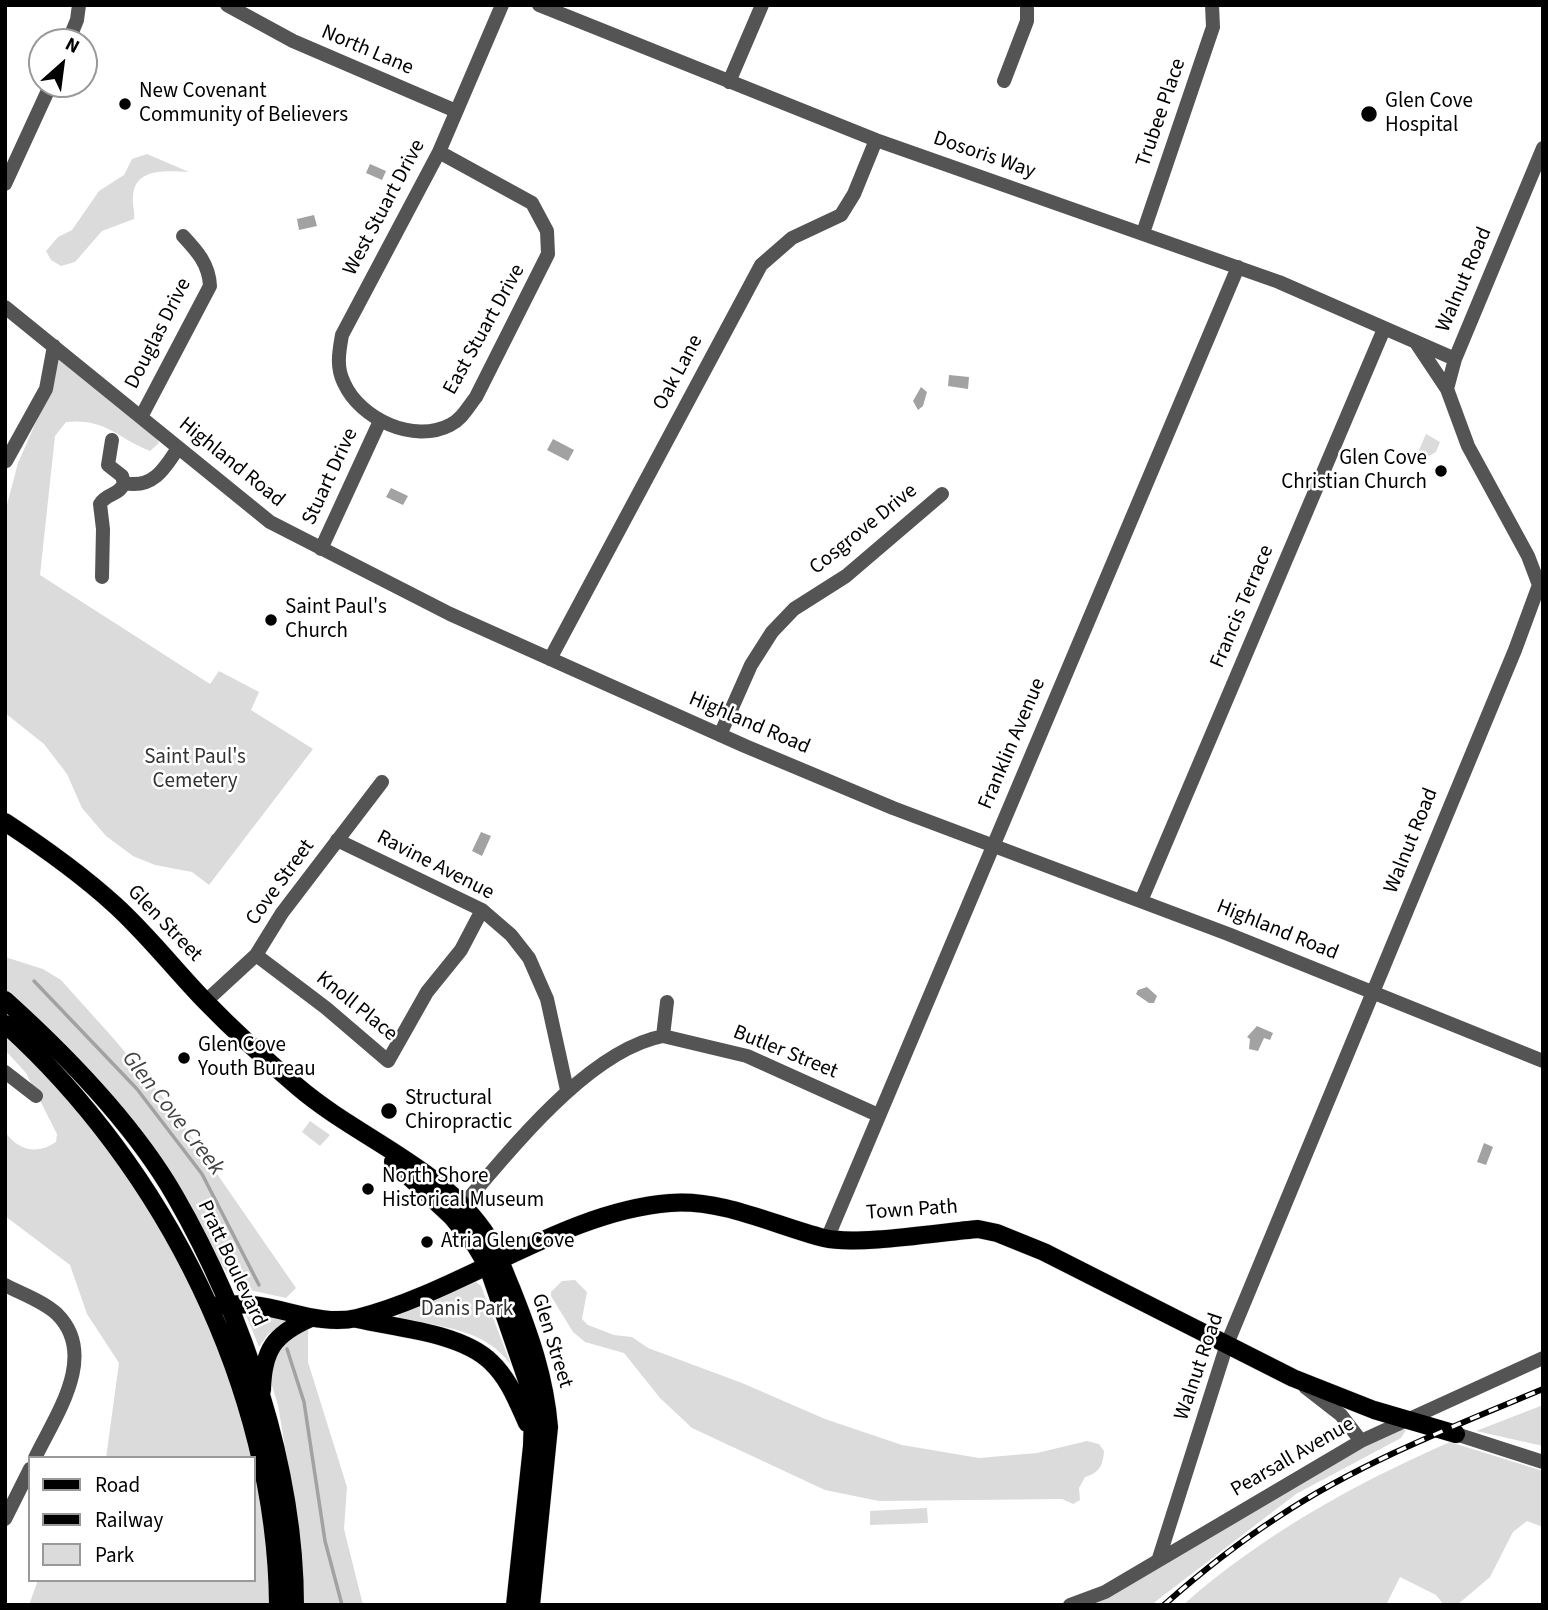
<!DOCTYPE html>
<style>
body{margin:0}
#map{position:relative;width:1548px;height:1610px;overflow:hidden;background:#fff;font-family:"Source Sans 3",sans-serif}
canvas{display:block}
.frame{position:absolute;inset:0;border:7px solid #000;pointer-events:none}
.legend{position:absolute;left:28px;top:1456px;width:228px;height:126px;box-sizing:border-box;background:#fff;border:2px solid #999;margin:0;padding:9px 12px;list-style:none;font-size:21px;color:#000}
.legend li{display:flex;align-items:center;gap:14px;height:35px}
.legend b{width:35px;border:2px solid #999}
.north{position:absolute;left:28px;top:28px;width:70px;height:70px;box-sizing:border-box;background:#fff;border:2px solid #999;border-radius:50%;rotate:28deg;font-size:19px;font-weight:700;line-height:28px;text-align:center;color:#000}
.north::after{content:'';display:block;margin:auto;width:24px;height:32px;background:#000;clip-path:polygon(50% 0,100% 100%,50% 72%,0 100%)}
</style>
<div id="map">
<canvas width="1548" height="1610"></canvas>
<div class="frame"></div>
<ul class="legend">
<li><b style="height:9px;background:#000"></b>Road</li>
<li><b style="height:9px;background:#000"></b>Railway</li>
<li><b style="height:19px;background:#dbdbdb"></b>Park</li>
</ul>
<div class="north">N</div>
</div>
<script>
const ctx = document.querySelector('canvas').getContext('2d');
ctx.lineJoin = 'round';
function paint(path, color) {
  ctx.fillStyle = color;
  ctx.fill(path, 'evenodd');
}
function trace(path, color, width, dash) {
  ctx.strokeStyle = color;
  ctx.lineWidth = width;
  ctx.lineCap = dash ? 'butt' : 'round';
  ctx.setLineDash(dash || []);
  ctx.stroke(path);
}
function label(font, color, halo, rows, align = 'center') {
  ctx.font = font + ' "Source Sans 3",sans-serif';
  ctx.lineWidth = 5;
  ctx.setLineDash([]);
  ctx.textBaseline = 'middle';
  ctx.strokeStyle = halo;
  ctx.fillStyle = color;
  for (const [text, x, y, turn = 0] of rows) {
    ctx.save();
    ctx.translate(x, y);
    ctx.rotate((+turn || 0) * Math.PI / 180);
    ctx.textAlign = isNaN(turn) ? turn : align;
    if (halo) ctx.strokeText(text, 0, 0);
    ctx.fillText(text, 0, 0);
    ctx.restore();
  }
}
const green = new Path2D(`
 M 147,154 L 189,172 C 167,171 135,167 133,196 C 132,204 135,211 134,219 L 102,231 L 75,262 L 61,266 L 51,260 L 46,251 L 58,237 L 72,230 L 99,191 L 124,175 L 132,159 Z
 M 54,346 L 156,436 L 159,443 L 150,451 C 117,438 106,418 66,422 L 55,436 L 40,575 L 210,684 L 219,671 L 259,692 L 251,710 L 313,749 L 209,885 L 192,872 L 155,865 L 133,856 L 106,836 L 82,808 L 67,774 L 44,744 L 5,713 L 5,512 L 18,463 L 54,381 Z
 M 1426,434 L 1440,442 L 1436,452 L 1424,459 L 1419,450 Z
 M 5,957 L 43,969 L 61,980 L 114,1039 L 170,1106 L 296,1288 L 286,1298 L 245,1289 L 232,1281 L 176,1194 L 5,998 Z
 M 5,1037 L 58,1085 L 161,1218 L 221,1348 L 252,1458 L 106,1458 L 119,1363 L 87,1314 L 70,1265 L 5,1216 L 5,1132 C 19,1151 37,1155 56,1142 L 57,1134 L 26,1073 L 5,1050 Z
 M 310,1121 L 330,1135 L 320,1146 L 302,1132 Z
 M 575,1280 L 587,1292 L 582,1319 L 588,1325 L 614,1335 L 632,1337 L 648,1348 L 742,1383 L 825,1419 L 902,1445 L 979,1458 L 1037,1453 L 1087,1441 L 1099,1444 L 1104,1451 C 1103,1466 1099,1473 1085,1477 L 1079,1488 L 1080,1500 L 1073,1504 L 1062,1499 L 879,1501 L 825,1490 L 692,1428 L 660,1398 L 624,1353 L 585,1342 L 573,1332 L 551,1296 L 551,1292 L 562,1281 Z
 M 476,1282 L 481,1286 L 511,1365 C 485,1328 438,1326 398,1319 L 399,1314 Z
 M 248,1313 L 288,1319 L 288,1322 L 268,1334 L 259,1347 L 246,1315 Z
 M 308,1328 L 308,1362 L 347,1487 L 344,1529 L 363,1605 L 299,1605 L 295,1507 L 278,1405 L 269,1376 L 280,1342 Z
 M 1543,1405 L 1543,1446 L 1476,1431 Z
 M 1400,1429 L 1406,1430 L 1401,1438 L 1296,1494 L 1151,1605 L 1070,1605 L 1356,1444 Z
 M 1450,1442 L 1543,1471 L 1543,1527 L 1527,1521 L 1513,1532 L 1490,1577 L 1457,1605 L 1444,1605 L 1436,1595 L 1400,1577 L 1386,1605 L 1183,1605 C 1262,1535 1354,1484 1450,1442 Z
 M 254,1466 L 264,1519 L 271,1605 L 29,1605 L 38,1580 L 254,1580 Z
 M 927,1508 L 928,1523 L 870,1525 L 870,1511 Z`);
const water = new Path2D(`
 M 370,164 L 386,171 L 382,180 L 366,173 Z
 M 314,215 L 317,226 L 299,230 L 297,219 Z
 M 949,375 L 969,377 L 968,389 L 948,386 Z
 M 921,387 L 927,392 L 923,406 L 918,410 L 913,401 Z
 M 553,439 L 574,450 L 568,461 L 547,450 Z
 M 391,488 L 408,496 L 403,505 L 386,497 Z
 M 481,832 L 491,836 L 482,856 L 472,851 Z
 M 1147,987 L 1157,996 L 1154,1003 L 1149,1003 L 1136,994 L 1138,990 Z
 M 1257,1026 L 1273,1033 L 1270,1040 L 1264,1038 L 1258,1051 L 1249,1049 L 1250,1039 L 1247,1037 Z
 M 1484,1143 L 1493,1147 L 1486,1165 L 1477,1162 Z`);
const stream = new Path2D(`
 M 34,981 L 137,1089 L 202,1174 L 259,1285
 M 287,1349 L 304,1402 L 325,1541 L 342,1605`);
const minor = new Path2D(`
 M 227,5 L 293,41 L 456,111
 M 539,5 L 876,140 L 1279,282 L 1455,359
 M 68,42 L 77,20 L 79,5
 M 1004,81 L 1027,21 L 1027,5
 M 729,82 L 762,5
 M 439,152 L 532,203 L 547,231 L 548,254 L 476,397 C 468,407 462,419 450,425 C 414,444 360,419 344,383 C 336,367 339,352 342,335 L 439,152 L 502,5
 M 5,184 L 51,84
 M 1143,233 L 1213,27 L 1212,5
 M 5,307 L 270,522 L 450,614 L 745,746 L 893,808 L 1228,934 L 1543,1061
 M 1417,344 L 1447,389
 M 141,417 L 210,286 C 209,264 197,251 183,236
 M 112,440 L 108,465 L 122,476 L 124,483
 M 6,461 L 46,389 L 54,346
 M 124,483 C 152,489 164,470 178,448
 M 321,549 L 380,421
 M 102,577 L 103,529 L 100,504 C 106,493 119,496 124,483
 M 550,659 L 761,265 L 792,238 L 841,215 L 854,194 L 876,140
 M 720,735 L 751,665 L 772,632 L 794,609 L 846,576 L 942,494
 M 337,840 L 482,910 L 511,935 L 529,958 L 547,999 L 567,1090
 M 1141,901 L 1384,329
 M 256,955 L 326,1008 L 388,1061 L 427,992 L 461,950 L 482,910
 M 206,1001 L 256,955 L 282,913 L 382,782
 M 663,1036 L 667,1002
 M 5,1072 L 36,1096
 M 457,1212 C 507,1155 586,1051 663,1036 L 747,1056 L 878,1115
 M 827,1239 L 1238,267
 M 5,1285 C 22,1294 43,1301 57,1314 C 99,1356 55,1416 35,1458
 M 1305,1387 L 1341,1415 L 1361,1441
 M 1456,1434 L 1543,1462
 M 5,1519 L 30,1469
 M 1159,1558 L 1227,1344 L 1515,650 L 1539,585 L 1528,556 L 1468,446 L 1447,389 L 1455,359 L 1543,148
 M 1070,1605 L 1105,1592 L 1361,1441 L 1543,1358`);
const major = new Path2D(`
 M 5,822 C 43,847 81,874 115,905 C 147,934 175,970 205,1001 C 235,1032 266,1060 298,1087 C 359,1139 444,1168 488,1237 C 499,1254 504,1272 512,1290 C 530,1335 545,1378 549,1427 L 531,1605
 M 5,1000 C 66,1055 134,1125 175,1196 C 243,1314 295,1467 295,1605
 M 5,1024 C 164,1167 276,1389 278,1605
 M 393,1162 L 452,1217 L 475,1245 L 488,1267 L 529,1386 L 533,1414 L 532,1446 L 515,1605
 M 211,1306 C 224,1305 240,1303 253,1305 C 288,1309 322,1326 357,1318 C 461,1292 564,1211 670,1203 C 724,1199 773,1225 824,1238 C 857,1246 941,1232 978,1229 L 997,1233 L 1044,1252 L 1293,1378 L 1374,1410 L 1456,1434
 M 357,1319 C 397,1328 462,1333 491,1362 C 509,1379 517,1401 527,1423
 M 262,1390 C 263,1350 274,1334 311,1318`);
const rail = new Path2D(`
 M 1164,1605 C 1200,1573 1238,1543 1278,1517 C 1359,1463 1454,1426 1543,1389`);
const markers = [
 [125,104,7,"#000"],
 [1369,114,9,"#000"],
 [1441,471,7,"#000"],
 [271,620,7,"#000"],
 [184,1058,7,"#000"],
 [389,1111,9,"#000"],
 [368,1189,7,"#000"],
 [427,1242,7,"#000"]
];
const streetNames = [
 ["North Lane",367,51,23],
 ["Trubee Place",1162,113,-71],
 ["Dosoris Way",984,156,19],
 ["West Stuart Drive",385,208,-62],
 ["Walnut Road",1465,280,-67],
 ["East Stuart Drive",485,330,-61],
 ["Douglas Drive",159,334,-63],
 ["Oak Lane",679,373,-62],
 ["Highland Road",231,463,39],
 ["Stuart Drive",331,477,-65],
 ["Cosgrove Drive",864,530,-39],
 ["Francis Terrace",1243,607,-67],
 ["Highland Road",749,724,23],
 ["Franklin Avenue",1013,744,-67],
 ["Walnut Road",1412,841,-68],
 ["Ravine Avenue",435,866,27],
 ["Cove Street",281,883,-54],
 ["Glen Street",164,924,46],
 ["Highland Road",1277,931,22],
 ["Knoll Place",356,1007,39],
 ["Butler Street",785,1053,22],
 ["Town Path",912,1211,-4],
 ["Pratt Boulevard",231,1264,65],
 ["Glen Street",551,1341,73],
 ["Walnut Road",1200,1367,-71],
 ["Pearsall Avenue",1293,1458,-30]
];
const poiNames = [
 ["New Covenant",139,92],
 ["Community of Believers",139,116],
 ["Glen Cove",1385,102],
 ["Hospital",1385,126],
 ["Glen Cove",1427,459,"right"],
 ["Christian Church",1427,483,"right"],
 ["Saint Paul's",285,608],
 ["Church",285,632],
 ["Glen Cove",198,1046],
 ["Youth Bureau",198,1070],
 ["Structural",405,1099],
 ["Chiropractic",405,1123],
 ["North Shore",382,1177],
 ["Historical Museum",382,1201],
 ["Atria Glen Cove",441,1242]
];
const parkNames = [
 ["Saint Paul's",195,758],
 ["Cemetery",195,782],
 ["Danis Park",467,1310]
];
const waterNames = [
 ["Glen Cove Creek",172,1114,52]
];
paint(green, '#dbdbdb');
paint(water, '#a2a2a2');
trace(stream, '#a2a2a2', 3.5);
trace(major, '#dbdbdb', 19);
trace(minor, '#545454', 14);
trace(major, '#000', 18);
trace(rail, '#000', 6);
trace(rail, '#fff', 3.5, [10]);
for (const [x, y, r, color] of markers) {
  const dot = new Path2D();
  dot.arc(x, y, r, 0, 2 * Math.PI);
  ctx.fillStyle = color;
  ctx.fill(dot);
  trace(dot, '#fff', 2.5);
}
label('21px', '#000', '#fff', streetNames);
label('21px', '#000', '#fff', poiNames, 'left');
label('21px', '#323232', '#fff', parkNames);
label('italic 23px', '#434343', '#fff', waterNames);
</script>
